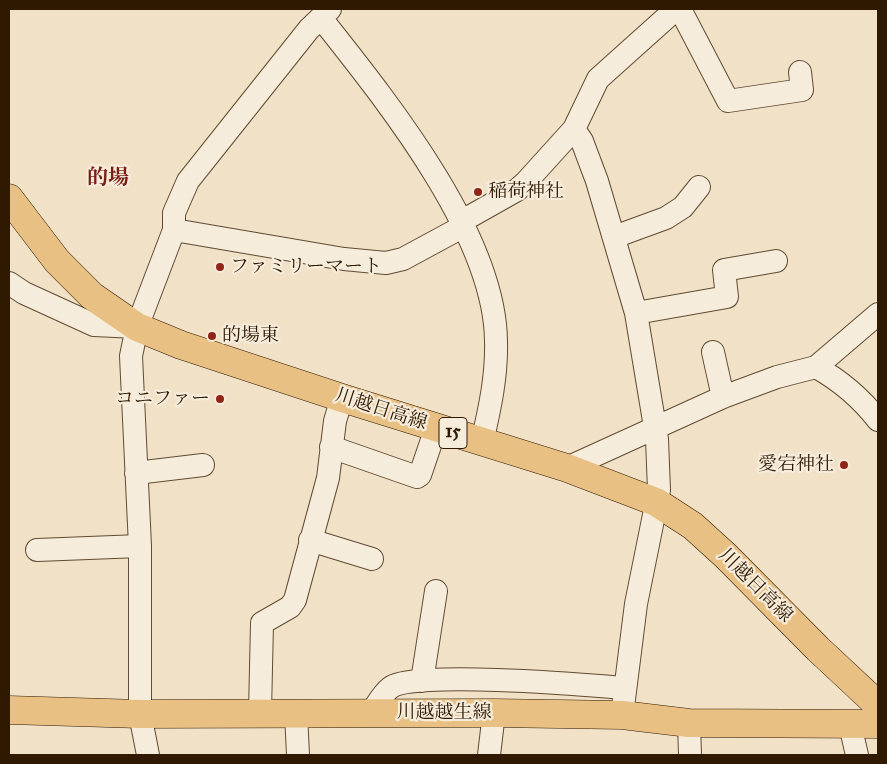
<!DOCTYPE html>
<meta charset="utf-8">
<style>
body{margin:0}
#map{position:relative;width:887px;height:764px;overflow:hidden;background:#f1e1c7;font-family:"IM FELL Great Primer",serif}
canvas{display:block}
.frame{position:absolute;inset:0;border:10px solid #2f1900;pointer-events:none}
</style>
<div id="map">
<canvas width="887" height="764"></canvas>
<div class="frame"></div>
</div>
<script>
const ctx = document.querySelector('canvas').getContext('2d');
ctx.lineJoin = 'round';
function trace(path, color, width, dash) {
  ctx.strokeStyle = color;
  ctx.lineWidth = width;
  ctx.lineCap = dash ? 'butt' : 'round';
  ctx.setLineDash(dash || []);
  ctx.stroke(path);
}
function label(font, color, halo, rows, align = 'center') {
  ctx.font = font + ' "IM FELL Great Primer","Noto Serif JP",serif';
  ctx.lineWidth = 4.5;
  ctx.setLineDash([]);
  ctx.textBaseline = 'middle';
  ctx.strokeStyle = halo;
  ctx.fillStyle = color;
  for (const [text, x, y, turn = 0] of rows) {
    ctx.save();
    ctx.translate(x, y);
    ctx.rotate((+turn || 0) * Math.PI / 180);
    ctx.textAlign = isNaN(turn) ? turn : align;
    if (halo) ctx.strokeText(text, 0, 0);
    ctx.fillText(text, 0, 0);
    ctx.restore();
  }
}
const minor = new Path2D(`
 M 680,9 L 728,101 L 802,90 L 800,72
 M 321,18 C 385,99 495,234 496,341 C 497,375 490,408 482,442
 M 574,129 L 582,141 L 597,181 L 636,313 L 657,439 L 659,490 L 636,604 L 622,715
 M 462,221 L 517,190 L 526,182 L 574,129 L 598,79 L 676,9
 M 174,230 L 344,259 L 386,263 L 403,259 L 464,226
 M 614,237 L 666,218 L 683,207 L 699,187
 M 9,283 L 24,293 L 94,325 L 137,327
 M 636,313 L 727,297 L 724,270 L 776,261
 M 713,352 L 723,397
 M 816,367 C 841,381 860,397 878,420
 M 331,447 L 417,477 L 420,475 L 436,428
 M 567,468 L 723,397 L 777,377 L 816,367 L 878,314
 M 136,473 L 203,465
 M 310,540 L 372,559
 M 37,550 L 140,546
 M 422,681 L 436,591
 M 260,712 L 262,623 L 290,607 L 295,600 L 328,478 L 335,421 L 342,398
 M 296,713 L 298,755
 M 371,713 C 377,705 382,694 390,688 C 412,670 588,685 625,688
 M 689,723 L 690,755
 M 850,725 L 857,755
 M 148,755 L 140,714 L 140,546 L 131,356 L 137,327 L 174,230 L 174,213 L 188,181 L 309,29 L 330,9
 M 489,755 L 494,713`);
const major = new Path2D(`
 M 9,198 L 57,261 L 92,296 L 137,327 L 181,345 L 342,398 L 567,468 L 656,502 L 693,526 L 726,556 L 818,649 L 878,705
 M 9,710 L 140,714 L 494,713 L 622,715 L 689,723 L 878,724`);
const markers = [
 [478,192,5,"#8f2418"],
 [220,267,5,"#8f2418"],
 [212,336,5,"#8f2418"],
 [220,399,5,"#8f2418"],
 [844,465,5,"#8f2418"]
];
const shields = [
 [453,433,28]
];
const shieldNames = [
 ["15",453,433]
];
const poiNames = [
 ["稲荷神社",488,192],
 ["ファミリーマート",230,267],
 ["的場東",222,336],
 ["コニファー",210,399,"right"],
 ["愛宕神社",834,465,"right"]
];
const streetNames = [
 ["川越日高線",381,410,18],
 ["川越日高線",755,586,45],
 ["川越越生線",444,713]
];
const quarterNames = [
 ["的場",108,179]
];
trace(minor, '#604b32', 24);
trace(major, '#2f1900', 29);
trace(minor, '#f6ecdb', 22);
trace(major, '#e8c084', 28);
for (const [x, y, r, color] of markers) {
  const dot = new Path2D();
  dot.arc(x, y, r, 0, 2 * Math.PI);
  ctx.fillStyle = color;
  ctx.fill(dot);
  trace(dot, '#f6ecdb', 2);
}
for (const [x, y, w] of shields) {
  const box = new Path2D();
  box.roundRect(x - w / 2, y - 15.5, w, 31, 4);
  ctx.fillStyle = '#f6ecdb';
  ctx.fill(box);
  trace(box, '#2f1900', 1);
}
label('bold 18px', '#2f1900', null, shieldNames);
label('19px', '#2f1900', '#f6ecdb', poiNames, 'left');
label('19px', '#2f1900', '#f6ecdb', streetNames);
label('bold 21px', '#7a1f14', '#f6ecdb', quarterNames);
</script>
